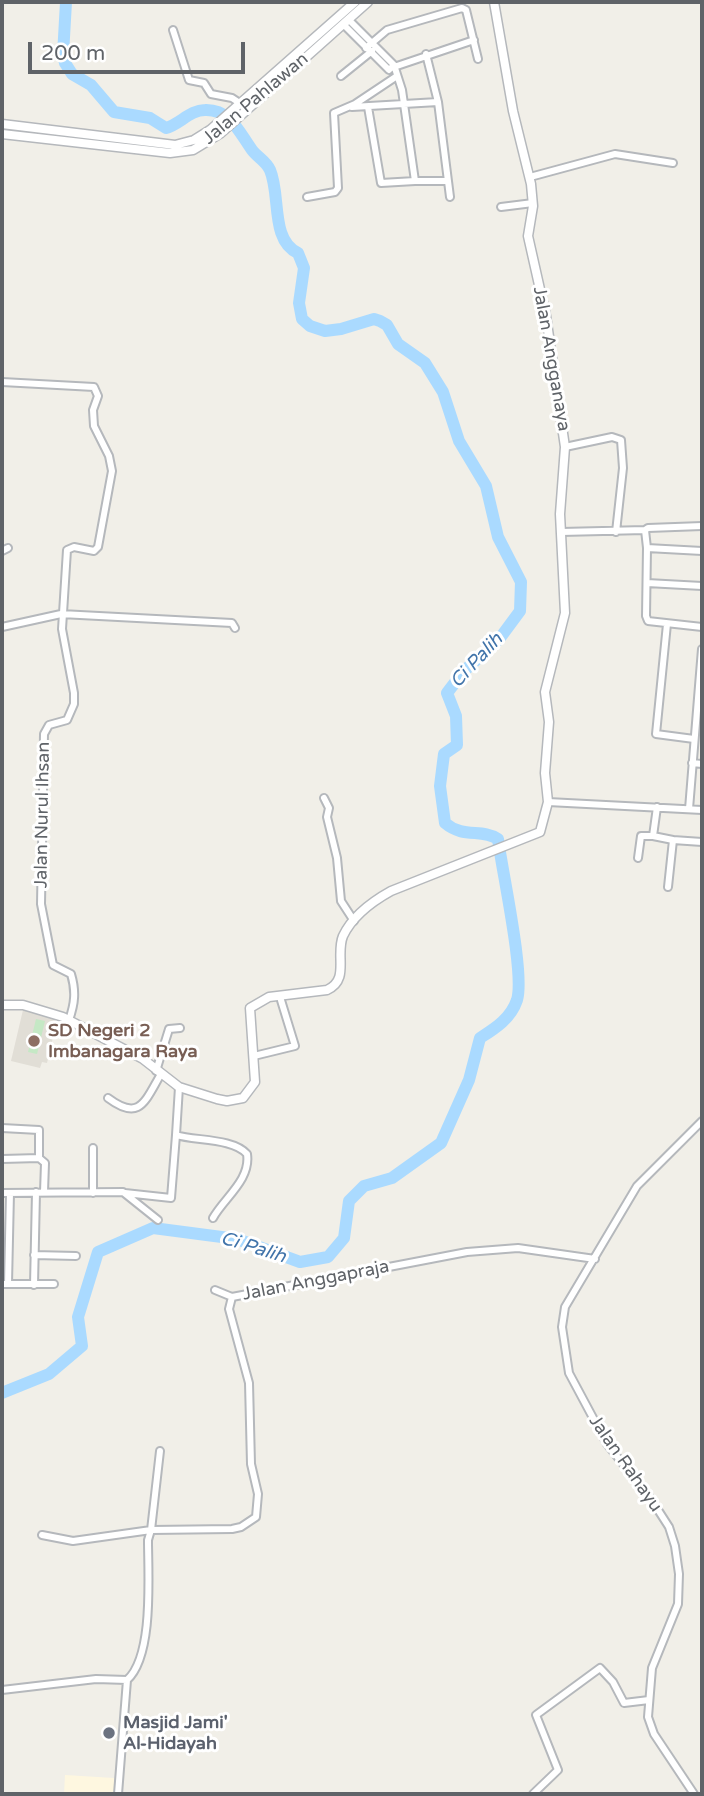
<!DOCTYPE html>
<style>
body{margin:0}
#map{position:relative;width:704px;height:1796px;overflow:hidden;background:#f1efe8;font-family:"Varela Round",sans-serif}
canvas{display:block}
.frame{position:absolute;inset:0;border:4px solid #5f6368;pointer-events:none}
.scale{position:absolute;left:28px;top:42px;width:217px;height:32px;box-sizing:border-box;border:4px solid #5f6368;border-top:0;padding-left:9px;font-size:21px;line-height:24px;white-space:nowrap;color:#5f6368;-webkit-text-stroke:5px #fff;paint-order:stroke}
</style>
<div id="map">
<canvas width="704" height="1796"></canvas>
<div class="frame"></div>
<div class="scale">200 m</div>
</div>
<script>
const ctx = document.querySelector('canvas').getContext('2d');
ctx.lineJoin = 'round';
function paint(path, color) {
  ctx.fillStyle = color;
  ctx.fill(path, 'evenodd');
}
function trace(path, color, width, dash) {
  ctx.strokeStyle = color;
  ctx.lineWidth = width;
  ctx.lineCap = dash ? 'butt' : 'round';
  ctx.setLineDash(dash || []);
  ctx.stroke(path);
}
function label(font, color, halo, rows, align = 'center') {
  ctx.font = font + ' "Varela Round",sans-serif';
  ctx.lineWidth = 6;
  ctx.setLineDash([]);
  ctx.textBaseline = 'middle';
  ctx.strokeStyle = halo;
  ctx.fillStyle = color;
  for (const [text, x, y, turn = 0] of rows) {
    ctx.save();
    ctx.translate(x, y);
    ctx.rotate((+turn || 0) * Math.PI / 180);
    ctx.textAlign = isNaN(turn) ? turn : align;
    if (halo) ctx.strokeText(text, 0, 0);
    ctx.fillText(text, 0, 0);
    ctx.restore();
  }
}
const commercial = new Path2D(`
 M 65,1775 L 114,1778 L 114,1794 L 64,1794 Z`);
const education = new Path2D(`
 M 23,1010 L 57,1020 L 47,1063 L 42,1062 L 40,1068 L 11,1061 Z`);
const green = new Path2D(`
 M 36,1019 L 45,1021 L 37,1054 L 28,1052 Z`);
const river = new Path2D(`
 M 2,1393 L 49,1374 L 82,1346 L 78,1317 L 98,1252 L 153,1228 L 237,1239 L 300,1262 L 328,1257 L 344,1238 L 349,1201 L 364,1186 L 392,1178 L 441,1143 L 469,1080 L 480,1038 C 496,1028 511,1018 517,1000 C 525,974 502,871 498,839 C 481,828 464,839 445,823 L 440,786 L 444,754 L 457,745 L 456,716 L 447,693 L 463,672 L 500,638 L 520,611 L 521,582 L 498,537 L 486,486 L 459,441 L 443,392 L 425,363 L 398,344 L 387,325 L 380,321 L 374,319 L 341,329 L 325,331 L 310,326 L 302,319 L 299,303 L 304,268 L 298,253 C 270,240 281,195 270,170 C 266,161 257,157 252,150 C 239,132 230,109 205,110 C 190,110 180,124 166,128 L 150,118 L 114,112 L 91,85 L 72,74 L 65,63 L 63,55 L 66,2`);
const minor = new Path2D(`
 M 348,19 L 394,65 L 402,90 L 415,181 L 448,181
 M 343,24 L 389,70
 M 173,30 L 189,80 L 204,83 L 211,94 L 232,98 L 241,104
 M 366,48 L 387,30 L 462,8 L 466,10 L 478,59
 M 426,54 L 438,102 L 450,197
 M 388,69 L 474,40
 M 341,76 L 372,51
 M 352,107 L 438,102
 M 368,107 L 381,183 L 415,181
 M 530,177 L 615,154 L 673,163
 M 307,197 L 335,192 L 338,188 L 334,113 L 355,104 L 397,76
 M 501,207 L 533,203
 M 2,382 L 94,387 L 98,396 L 93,410 L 94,426 L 109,456 L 112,471 L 98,547 L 94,551 L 74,547 L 67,550 L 62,629 L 74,693 L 74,704 L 67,720 L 49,725 L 44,734 L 41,904 L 53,965 L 71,974 C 76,991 75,1003 69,1020
 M 565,447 L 612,437 L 621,440 L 623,468 L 616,532
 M 561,532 L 645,530
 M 647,548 L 645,530 L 648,528 L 702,526
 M 2,551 L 8,548
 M 702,551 L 647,548 L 646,616 L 648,621 L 702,627
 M 647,583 L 702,586
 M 667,624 L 656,734 L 694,739
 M 2,627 L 61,614 L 232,623 L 235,628
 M 692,763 L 702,764
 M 324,798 L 329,808 L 327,817 L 337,858 L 341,901 L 354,921
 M 548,802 L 702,810
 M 657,807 L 653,836 L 673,840 L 668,887
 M 689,809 L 702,649
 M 673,840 L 702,842
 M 638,858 L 641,836 L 653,836
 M 254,1056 L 295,1046 L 280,997
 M 156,1071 L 169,1029 L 180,1028
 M 179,1087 L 176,1135 C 195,1141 233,1138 247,1154 C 251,1180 224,1198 213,1218
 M 108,1098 C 140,1122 145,1101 161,1074
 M 2,1128 L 39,1130 L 39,1158 L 45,1163 L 44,1192
 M 2,1159 L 39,1158
 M 2,1193 L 123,1192 L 158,1220
 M 93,1193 L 93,1148
 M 125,1193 L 171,1198 L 176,1135
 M 34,1255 L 76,1256
 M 2,1284 L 54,1284
 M 8,1284 L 10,1193
 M 34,1285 L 36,1192
 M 215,1290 L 232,1297
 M 42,1535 L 73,1541 L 151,1530 L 160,1451
 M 2,1690 L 96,1679 L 127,1680 C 154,1656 148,1575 148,1540 L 151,1530 L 232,1529 L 241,1527 L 256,1517 L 258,1494 L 251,1464 L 249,1383 L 229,1309 L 232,1297 L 467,1252 L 518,1248 L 595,1259
 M 118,1794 L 127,1680
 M 533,1794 L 558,1770 L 536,1715 L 600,1668 L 613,1682 L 624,1703 L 649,1700
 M 694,1794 L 654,1734 L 648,1717 L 652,1668 L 678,1604 L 679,1574 L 675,1546 L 669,1527 L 651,1499 L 607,1444 L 569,1373 L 562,1327 L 565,1307 L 637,1186 L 702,1121`);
const tertiary = new Path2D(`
 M 2,124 L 175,145 L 194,140 L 210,130 L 355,2
 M 2,134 L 170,153 L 193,150 L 221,133 L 368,2
 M 2,1005 L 23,1005 L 63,1017 L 143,1059 L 179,1087 L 217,1099 L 227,1101 L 243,1098 L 255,1082 L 250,1008 L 269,997 L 327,990 C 350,980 335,955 343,936 C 352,917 373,901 391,891 L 540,832 L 548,802 L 545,773 L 549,722 L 545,692 L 565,613 L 560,514 L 565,447 L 546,316 L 528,236 L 533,206 L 531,184 L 513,111 L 494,2`);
const markers = [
 [34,1041,7,"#8d6e63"],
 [109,1733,7,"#6b7280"]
];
const streetNames = [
 ["Jalan Pahlawan",256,99,-40],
 ["Jalan Angganaya",551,359,80],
 ["Jalan Nurul Ihsan",43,815,-89],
 ["Jalan Anggapraja",316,1281,-11],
 ["Jalan Rahayu",625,1464,55]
];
const educationNames = [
 ["SD Negeri 2",48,1031],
 ["Imbanagara Raya",48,1052]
];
const worshipNames = [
 ["Masjid Jami'",123,1723],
 ["Al-Hidayah",123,1744]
];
const waterNames = [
 ["Ci Palih",477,661,-47],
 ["Ci Palih",253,1248,17]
];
paint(commercial, '#fef7e0');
paint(education, '#e1ded6');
paint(green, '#c5e8c5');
trace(river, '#aadaff', 12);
trace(minor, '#b5b8bc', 10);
trace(tertiary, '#b5b8bc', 11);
trace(minor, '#fff', 6);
trace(tertiary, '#fff', 8);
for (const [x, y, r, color] of markers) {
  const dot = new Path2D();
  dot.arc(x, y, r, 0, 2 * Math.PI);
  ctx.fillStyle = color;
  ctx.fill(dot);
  trace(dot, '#fff', 2.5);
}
label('18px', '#5f6368', '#fff', streetNames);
label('bold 18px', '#785e54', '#fff', educationNames, 'left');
label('bold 18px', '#5b616d', '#fff', worshipNames, 'left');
label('italic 19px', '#4174aa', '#fff', waterNames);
</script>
